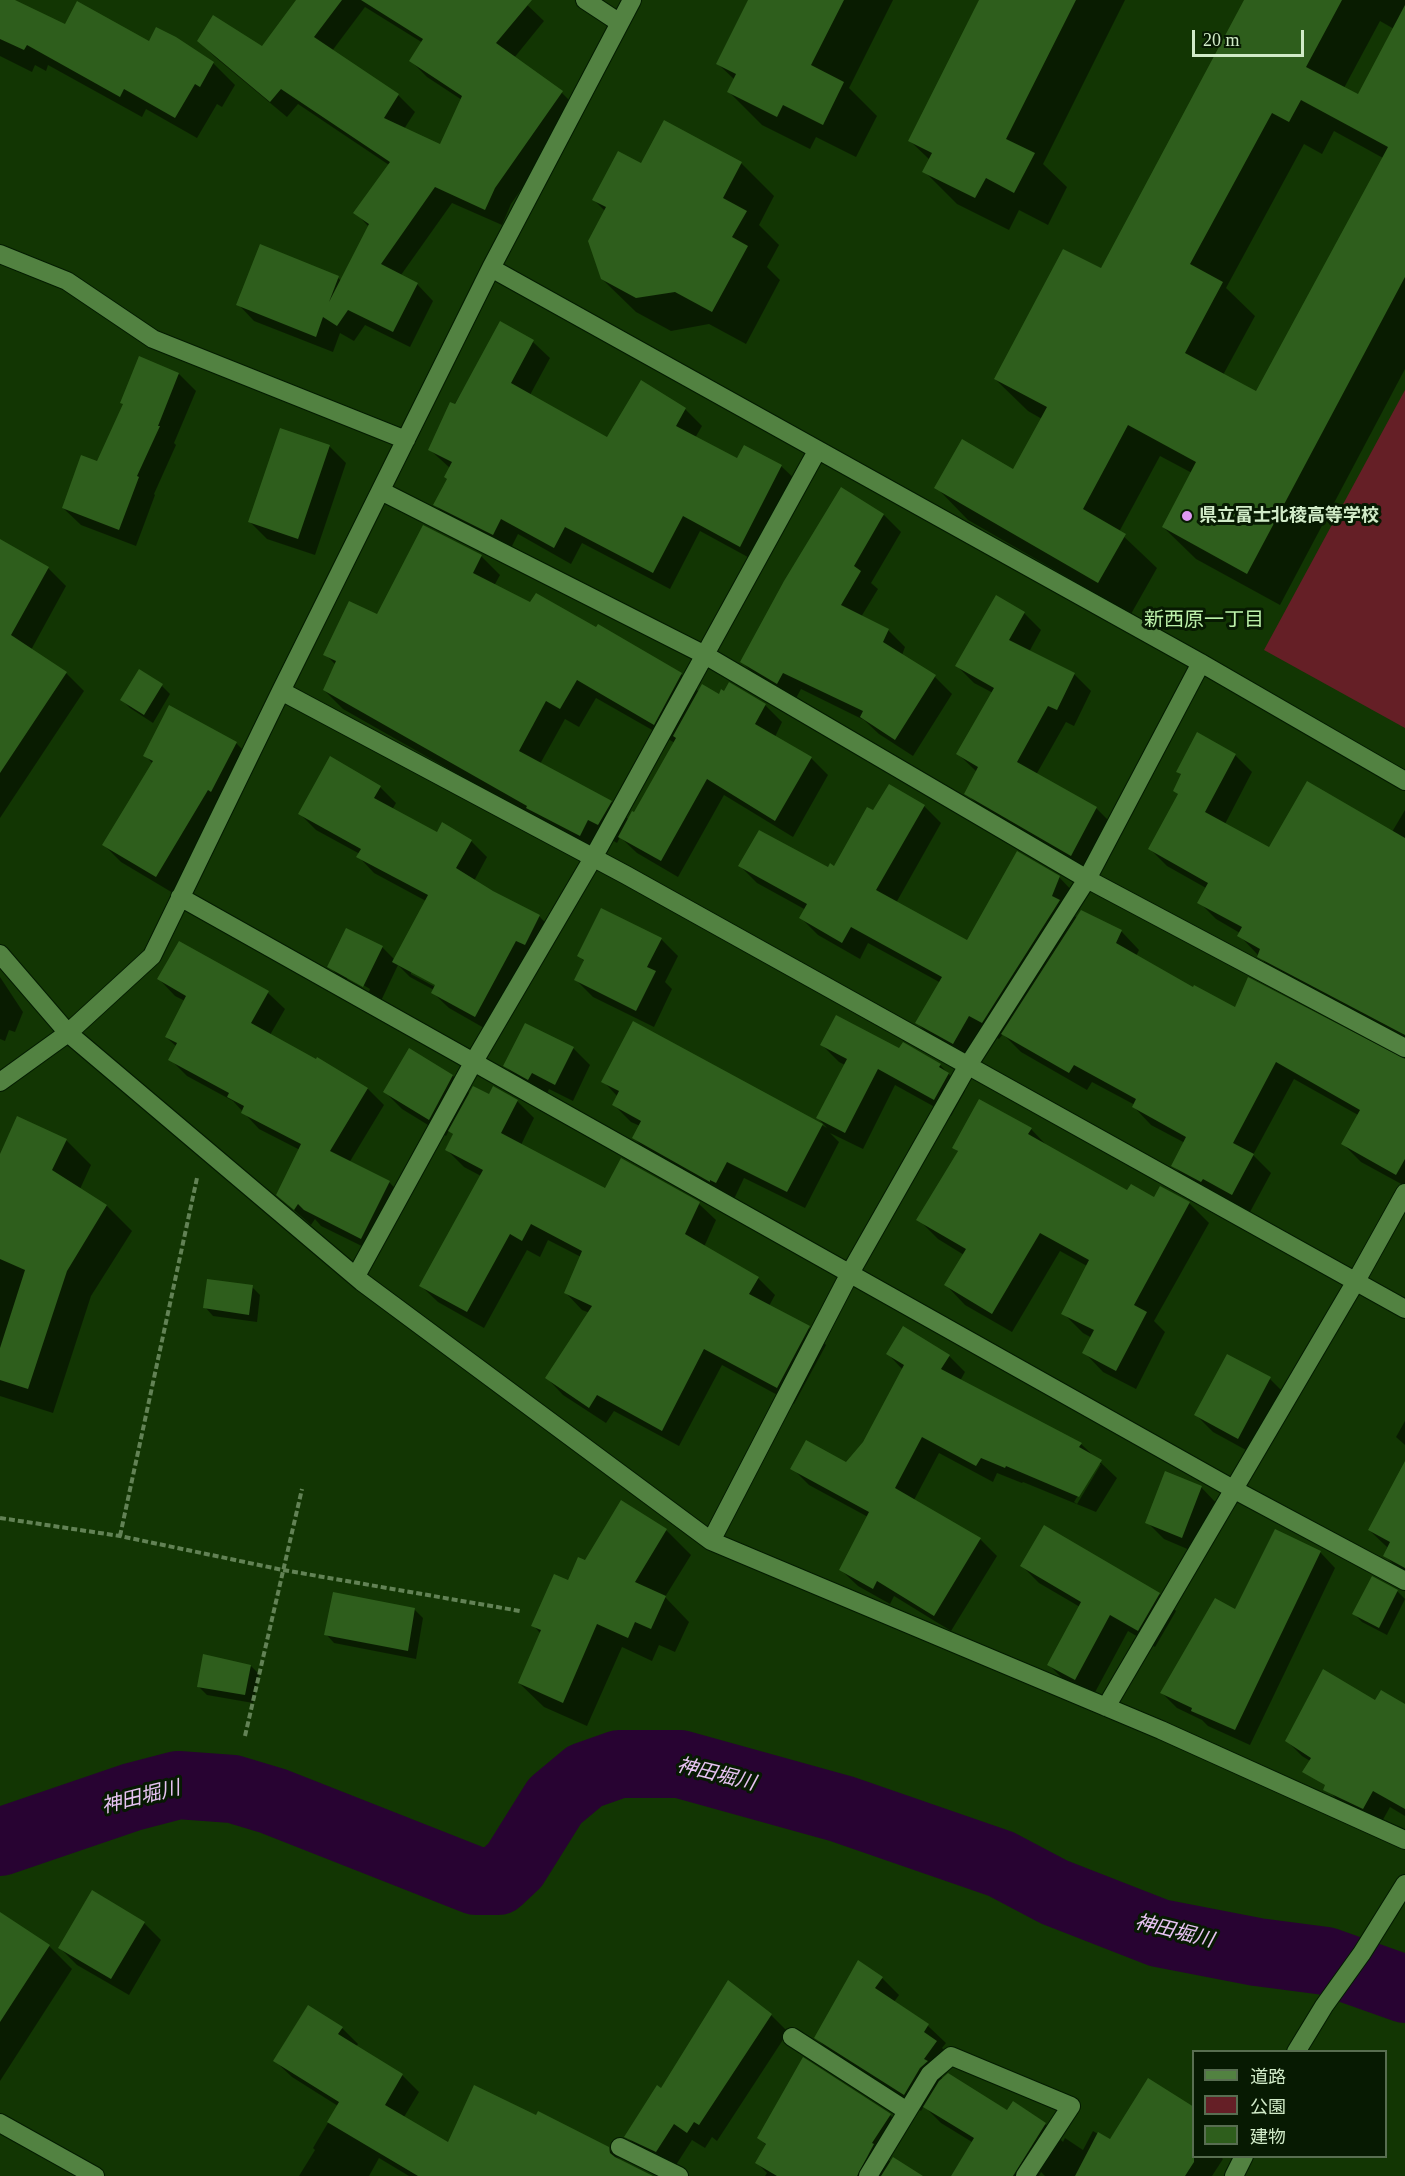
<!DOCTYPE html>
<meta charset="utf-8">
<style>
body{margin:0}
#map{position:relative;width:1405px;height:2176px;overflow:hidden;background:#123603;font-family:"Times New Roman","Noto Sans JP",serif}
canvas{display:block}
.legend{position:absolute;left:1192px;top:2050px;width:195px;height:108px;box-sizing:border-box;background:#071a02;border:2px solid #586e51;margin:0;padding:8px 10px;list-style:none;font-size:18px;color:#d1ebc8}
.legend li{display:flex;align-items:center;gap:12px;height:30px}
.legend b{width:30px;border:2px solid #586e51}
.scale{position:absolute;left:1192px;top:30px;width:112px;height:27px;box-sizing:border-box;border:3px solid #d1ebc8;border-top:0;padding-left:8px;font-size:18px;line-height:21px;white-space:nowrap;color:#d1ebc8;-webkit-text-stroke:4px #071a02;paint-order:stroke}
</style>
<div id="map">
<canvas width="1405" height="2176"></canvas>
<ul class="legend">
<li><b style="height:8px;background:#528241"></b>道路</li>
<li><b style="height:16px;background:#651f26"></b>公園</li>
<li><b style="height:16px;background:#2e5e1c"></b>建物</li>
</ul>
<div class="scale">20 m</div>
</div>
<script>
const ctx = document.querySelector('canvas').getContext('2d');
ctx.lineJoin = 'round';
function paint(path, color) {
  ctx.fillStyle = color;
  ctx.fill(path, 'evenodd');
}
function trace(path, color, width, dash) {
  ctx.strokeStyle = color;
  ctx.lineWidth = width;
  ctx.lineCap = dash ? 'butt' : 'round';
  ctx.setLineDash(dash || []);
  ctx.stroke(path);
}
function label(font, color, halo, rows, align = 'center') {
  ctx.font = font + ' "Times New Roman","Noto Sans JP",serif';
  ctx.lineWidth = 6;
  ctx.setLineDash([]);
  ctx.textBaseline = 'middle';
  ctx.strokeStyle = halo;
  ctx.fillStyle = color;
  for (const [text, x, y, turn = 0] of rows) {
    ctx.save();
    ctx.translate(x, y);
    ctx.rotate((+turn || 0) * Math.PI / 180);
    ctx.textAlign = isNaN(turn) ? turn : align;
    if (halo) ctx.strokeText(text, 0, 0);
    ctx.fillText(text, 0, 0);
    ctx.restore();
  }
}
const green = new Path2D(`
 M 1405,390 L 1405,728 L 1264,650 Z`);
const shadow = new Path2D(`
 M 0,0 L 11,0 L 65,26 L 150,43 L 213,63 L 235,85 L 222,107 L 217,104 L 197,138 L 146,109 L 142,117 L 48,65 L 46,71 L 35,65 L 32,72 L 0,56 Z
 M 298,0 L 522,0 L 544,21 L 514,58 L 562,93 L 578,109 L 511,204 L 502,225 L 452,203 L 401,275 L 417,284 L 433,301 L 410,347 L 365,325 L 354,341 L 340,333 L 333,352 L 254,321 L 238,304 L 270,250 L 338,278 L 342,281 L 369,227 L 355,212 L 389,165 L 298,104 L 287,117 L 215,57 L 199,41 L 263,48 ZM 365,7 L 423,43 L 411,61 L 427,77 L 462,100 L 441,146 L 404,129 L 415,112 L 398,95 L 332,51 Z
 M 750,0 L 893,0 L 849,88 L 877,116 L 856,157 L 816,137 L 810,149 L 762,125 L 729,92 L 735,80 L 718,64 Z
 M 980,0 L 1125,0 L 1043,164 L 1067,187 L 1048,225 L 1019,210 L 1009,230 L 957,204 L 924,171 L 930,160 L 910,141 Z
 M 1245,0 L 1405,0 L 1405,369 L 1280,605 L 1196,559 L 1163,527 L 1192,473 L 1160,456 L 1119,532 L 1157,568 L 1131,614 L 968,520 L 936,487 L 1014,471 L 1042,419 L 1028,411 L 995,379 L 1101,270 ZM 1380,21 L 1394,29 L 1358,96 L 1344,88 ZM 1334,131 L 1383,158 L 1256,393 L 1223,375 L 1255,316 L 1226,288 L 1304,144 L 1322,154 Z
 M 741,163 L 774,196 L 759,225 L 779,245 L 767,267 L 780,280 L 746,344 L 709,324 L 671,331 L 636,312 L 602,279 L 606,212 L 594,200 Z
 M 501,323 L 533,342 L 550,358 L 530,395 L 608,439 L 641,383 L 685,409 L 702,426 L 695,438 L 738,460 L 781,466 L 798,482 L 757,562 L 700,531 L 670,589 L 582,543 L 571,564 L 518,534 L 510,550 L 452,521 L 435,505 L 448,479 L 450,468 L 429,449 Z
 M 179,374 L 196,391 L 174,443 L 176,445 L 154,494 L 155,495 L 136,546 L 81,525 L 63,508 L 98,463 L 124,405 Z
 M 329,446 L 346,463 L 315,555 L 267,539 L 250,522 Z
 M 884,515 L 901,532 L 871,583 L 878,589 L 861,617 L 888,630 L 905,647 L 902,655 L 935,677 L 952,694 L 913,756 L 879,734 L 864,720 L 801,689 L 795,700 L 759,679 L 742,662 Z
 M 0,541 L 48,568 L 66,586 L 31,650 L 66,673 L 84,691 L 0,818 Z
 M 481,556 L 500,575 L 494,586 L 681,674 L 699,692 L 719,696 L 725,693 L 730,684 L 765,705 L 782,722 L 775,737 L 811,758 L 828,775 L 793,837 L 724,795 L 678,877 L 637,853 L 620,837 L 617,843 L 607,837 L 598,854 L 343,709 L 324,690 L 336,665 L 325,654 L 378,616 ZM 596,698 L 675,743 L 635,814 L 629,820 L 611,802 L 540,764 L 565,719 L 579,727 Z
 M 1024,613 L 1041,630 L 1029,652 L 1074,674 L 1091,691 L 1074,726 L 1066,722 L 1036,775 L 1096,808 L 1114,826 L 1088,872 L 983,810 L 966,793 L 977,772 L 958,754 L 993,693 L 974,683 L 957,666 Z
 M 162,686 L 170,694 L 153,723 L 130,708 L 122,700 Z
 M 236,743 L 253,760 L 173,893 L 121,862 L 104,845 L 153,764 L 145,755 Z
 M 1235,755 L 1252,772 L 1225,824 L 1269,849 L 1392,832 L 1405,810 L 1405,1042 L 1276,974 L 1239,935 L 1240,933 L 1216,919 L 1199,902 L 1206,888 L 1167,866 L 1150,849 L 1179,795 L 1175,791 L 1182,776 L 1178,771 Z
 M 380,787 L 396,803 L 392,810 L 437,834 L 443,824 L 471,841 L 487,857 L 474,881 L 539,916 L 555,933 L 491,1032 L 449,1008 L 432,992 L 434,990 L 410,977 L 398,965 L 380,1003 L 346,984 L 329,966 L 382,947 L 395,960 L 426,901 L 374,873 L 358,856 L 360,854 L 316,830 L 300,814 ZM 411,970 L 442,987 L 441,990 L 411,974 ZM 347,976 L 370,989 L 369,992 L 347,979 Z
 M 924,806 L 941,823 L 896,903 L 967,942 L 1059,877 L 1076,895 L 1070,911 L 1077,918 L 1081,912 L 1122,932 L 1139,950 L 1136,956 L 1194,989 L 1236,1010 L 1405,1067 L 1405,1186 L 1361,1162 L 1343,1144 L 1358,1115 L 1294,1079 L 1253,1155 L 1271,1173 L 1250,1212 L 1221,1196 L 1219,1199 L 1191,1183 L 1173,1166 L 1185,1143 L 1151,1125 L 1134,1107 L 1135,1105 L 1092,1082 L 1087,1090 L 1021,1052 L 1003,1034 L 999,1039 L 987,1032 L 970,1060 L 934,1040 L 917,1023 L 941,983 L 868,943 L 860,959 L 818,935 L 801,918 L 806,910 L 757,883 L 740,866 L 828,869 L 834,868 L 874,812 Z
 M 661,939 L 678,956 L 665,982 L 672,989 L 654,1027 L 593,997 L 576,980 L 585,962 L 579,956 Z
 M 0,977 L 23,1012 L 15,1032 L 9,1030 L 5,1041 L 0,1039 Z
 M 159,979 L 268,993 L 285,1009 L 270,1035 L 316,1061 L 318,1059 L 368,1089 L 384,1105 L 349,1163 L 389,1182 L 405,1199 L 378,1254 L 321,1226 L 315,1219 L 311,1225 L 295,1211 L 278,1194 L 300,1150 L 259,1129 L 233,1101 L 187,1076 L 170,1059 L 177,1047 L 166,1037 L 185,1001 L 175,996 Z
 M 634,1023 L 827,1128 L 818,1118 L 845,1065 L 839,1062 L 822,1045 L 899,1050 L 903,1044 L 940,1065 L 965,1091 L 951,1116 L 895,1085 L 863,1149 L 830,1133 L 839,1142 L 805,1208 L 744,1178 L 734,1199 L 651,1155 L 634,1138 L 640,1126 L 631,1122 L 614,1105 L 618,1097 L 603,1081 Z
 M 573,1048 L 590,1065 L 573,1101 L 549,1089 L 546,1096 L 522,1083 L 505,1066 Z
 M 410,1050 L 453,1076 L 470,1094 L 517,1101 L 534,1118 L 521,1145 L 606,1190 L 699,1204 L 716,1220 L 704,1247 L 758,1278 L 775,1295 L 769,1306 L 809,1328 L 826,1345 L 794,1404 L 722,1365 L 679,1446 L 614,1411 L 606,1423 L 563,1395 L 547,1378 L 590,1313 L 582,1310 L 566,1293 L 581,1257 L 548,1240 L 540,1257 L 527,1250 L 484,1328 L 438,1302 L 421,1286 L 481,1176 L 464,1167 L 447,1150 L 454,1135 L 449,1130 L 446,1136 L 402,1109 L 385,1092 Z
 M 1031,1129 L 1049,1148 L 1128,1192 L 1155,1199 L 1189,1203 L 1209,1223 L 1154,1321 L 1165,1332 L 1136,1389 L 1103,1372 L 1084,1352 L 1092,1338 L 1083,1333 L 1063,1313 L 1087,1266 L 1060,1251 L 1012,1332 L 965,1305 L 946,1285 L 964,1255 L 938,1239 L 918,1219 L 959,1153 L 954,1147 Z
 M 66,1140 L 91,1165 L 80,1189 L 107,1206 L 132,1231 L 91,1296 L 53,1413 L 0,1396 L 0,1158 Z
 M 252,1287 L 260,1295 L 257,1322 L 213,1316 L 205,1307 Z
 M 888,1354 L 949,1356 L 965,1372 L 960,1381 L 1081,1444 L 1117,1478 L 1096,1512 L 1023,1482 L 1022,1483 L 997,1473 L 993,1482 L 939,1453 L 914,1500 L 980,1539 L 997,1556 L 951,1631 L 894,1596 L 890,1604 L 858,1586 L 841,1570 L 868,1517 L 809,1485 L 792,1468 L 846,1464 L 865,1442 L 903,1370 ZM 1098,1464 L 1101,1464 L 1077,1504 L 1074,1502 Z
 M 1270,1379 L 1287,1396 L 1255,1455 L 1213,1432 L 1196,1415 Z
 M 1405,1421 L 1405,1445 L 1396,1437 Z
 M 1405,1464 L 1405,1575 L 1385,1556 L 1387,1547 L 1369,1530 Z
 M 1201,1487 L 1218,1505 L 1199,1554 L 1164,1539 L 1147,1522 Z
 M 622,1502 L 667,1531 L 691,1555 L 665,1597 L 689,1622 L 675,1652 L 659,1645 L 652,1661 L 622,1647 L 587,1726 L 544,1707 L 519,1683 L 541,1634 L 533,1625 L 585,1562 Z
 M 1320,1552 L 1335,1568 L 1250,1745 L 1208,1726 L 1202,1720 L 1177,1708 L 1162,1693 L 1236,1611 Z
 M 1022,1566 L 1159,1594 L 1176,1611 L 1155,1647 L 1128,1631 L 1093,1696 L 1066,1682 L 1049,1665 L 1080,1607 L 1039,1583 Z
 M 1373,1578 L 1397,1591 L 1405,1599 L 1387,1635 L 1362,1622 L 1354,1614 Z
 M 414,1609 L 423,1618 L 416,1659 L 334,1643 L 326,1634 Z
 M 251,1666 L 259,1674 L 253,1703 L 207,1695 L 198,1686 Z
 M 1324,1671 L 1328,1772 L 1302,1756 L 1286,1740 Z
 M 1405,1705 L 1405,1816 L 1390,1807 L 1380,1825 L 1347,1810 L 1331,1793 Z
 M 144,1923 L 161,1940 L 129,1995 L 77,1965 L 60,1948 Z
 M 0,1932 L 49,1946 L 72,1969 L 0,2081 Z
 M 882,1978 L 899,1995 L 894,2002 L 928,2026 L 946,2043 L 942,2048 L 953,2059 L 941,2077 L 944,2079 L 1008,2112 L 1013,2103 L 1045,2124 L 1063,2142 L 1065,2138 L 1083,2150 L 1093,2131 L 1110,2141 L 1194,2156 L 1220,2156 L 1223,2159 L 1212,2176 L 1045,2176 L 1041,2172 L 1039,2176 L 951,2176 L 972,2142 L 941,2123 L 924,2106 L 921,2111 L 833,2055 L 816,2038 Z
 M 771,2015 L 788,2032 L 717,2141 L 712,2137 L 705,2148 L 692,2140 L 674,2168 L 643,2153 L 626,2136 L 661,2090 Z
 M 342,2028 L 358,2044 L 356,2047 L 402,2075 L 419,2092 L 404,2117 L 448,2144 L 608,2148 L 623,2163 L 646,2176 L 409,2176 L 379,2158 L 369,2176 L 299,2176 L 315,2150 L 313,2148 L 338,2106 L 292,2077 L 275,2061 Z
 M 890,2115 L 906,2132 L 888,2160 L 921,2176 L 765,2176 L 767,2173 L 757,2163 L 767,2146 L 759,2138 Z`);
const river = new Path2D(`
 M 0,1842 L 132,1797 L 178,1785 L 233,1789 L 273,1801 L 476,1881 L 498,1881 L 515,1865 L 555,1801 L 585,1776 L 619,1764 L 680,1764 L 842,1809 L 1001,1864 L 1054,1892 L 1159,1933 L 1257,1952 L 1326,1961 L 1405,1989`);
const building = new Path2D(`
 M 0,0 L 15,0 L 65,24 L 77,1 L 149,41 L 156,27 L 176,37 L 214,62 L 200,87 L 195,84 L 175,118 L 124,89 L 120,97 L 27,45 L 24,50 L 0,39 Z
 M 296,0 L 342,0 L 314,37 L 399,94 L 384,118 L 440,144 L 462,96 L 409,61 L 423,39 L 361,0 L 532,0 L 496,43 L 563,91 L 495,188 L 485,210 L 435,187 L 381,264 L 418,283 L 393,332 L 348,310 L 337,326 L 323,317 L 316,337 L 236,305 L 260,244 L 339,276 L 329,302 L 369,224 L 353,213 L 390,162 L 281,89 L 270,102 L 197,41 L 213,15 L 262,46 Z
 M 748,0 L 844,0 L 811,65 L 844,82 L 823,125 L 783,105 L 777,117 L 727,92 L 736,74 L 716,64 Z
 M 979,0 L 1076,0 L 1006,139 L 1035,153 L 1014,193 L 986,178 L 975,198 L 922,172 L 932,153 L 908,141 Z
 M 1244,0 L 1342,0 L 1306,67 L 1358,94 L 1405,5 L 1405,277 L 1247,574 L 1162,527 L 1196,462 L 1128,425 L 1083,509 L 1126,534 L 1098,583 L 934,488 L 962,439 L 1013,469 L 1047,407 L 994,379 L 1063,249 L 1101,268 ZM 1301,100 L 1388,147 L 1256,391 L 1185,353 L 1223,282 L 1190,264 L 1272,113 L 1289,122 Z
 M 664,120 L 742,162 L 723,198 L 747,211 L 732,237 L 748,246 L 712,312 L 675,292 L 636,298 L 601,279 L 588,241 L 606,207 L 592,200 L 618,151 L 641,163 Z
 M 500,321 L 534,340 L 511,383 L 607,437 L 641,380 L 686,408 L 676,426 L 737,458 L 744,445 L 782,465 L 740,547 L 683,516 L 653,573 L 565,527 L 554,548 L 501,519 L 493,535 L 433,505 L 447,479 L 444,477 L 452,462 L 428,450 L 450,402 L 455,404 Z
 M 139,356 L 179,373 L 158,426 L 160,426 L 137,476 L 139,477 L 119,530 L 62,508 L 81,455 L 97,461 L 123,404 L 120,403 Z
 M 280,428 L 330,445 L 298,539 L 248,522 Z
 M 841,487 L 884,514 L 854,566 L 861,571 L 841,605 L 889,629 L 883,642 L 936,675 L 895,740 L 860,717 L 863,711 L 783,673 L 777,684 L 740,662 L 784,581 Z
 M 423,525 L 482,555 L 473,573 L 530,602 L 536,593 L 596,627 L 598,624 L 682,673 L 654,725 L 577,680 L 560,709 L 546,701 L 519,751 L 612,801 L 598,825 L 588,820 L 580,836 L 526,808 L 527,806 L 323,690 L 336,661 L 323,655 L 349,601 L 377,614 Z
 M 0,539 L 49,567 L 11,635 L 67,672 L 0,773 Z
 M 996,595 L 1025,612 L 1009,640 L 1075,673 L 1057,710 L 1048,706 L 1017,762 L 1097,807 L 1071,856 L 964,794 L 978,767 L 956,754 L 994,688 L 955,666 Z
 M 139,669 L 163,684 L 144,715 L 120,700 Z
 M 729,682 L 766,704 L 755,724 L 812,757 L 775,821 L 707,779 L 661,861 L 618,837 L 632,811 L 634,812 L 676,738 L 673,736 L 702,684 L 719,694 L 721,689 L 724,691 Z
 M 169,705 L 237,742 L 211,792 L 208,790 L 156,877 L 102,845 L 153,761 L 143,756 Z
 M 1197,732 L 1236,754 L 1205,812 L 1269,847 L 1307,781 L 1405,838 L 1405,1035 L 1257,957 L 1260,949 L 1237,936 L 1242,927 L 1197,903 L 1208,883 L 1148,849 L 1178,794 L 1173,791 L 1181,774 L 1176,772 Z
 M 330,756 L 381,786 L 374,798 L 437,832 L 442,822 L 472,840 L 456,868 L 493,891 L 540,915 L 525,945 L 516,941 L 475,1017 L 431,993 L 435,985 L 392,962 L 428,895 L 356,857 L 361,849 L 298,814 Z
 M 889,784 L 925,805 L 876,890 L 967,940 L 1017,851 L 1060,876 L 1052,896 L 1060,900 L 982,1023 L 969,1016 L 953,1044 L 915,1023 L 942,977 L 851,927 L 842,943 L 799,918 L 807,904 L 738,866 L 759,830 L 828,867 L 830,863 L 834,866 L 867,807 L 873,810 Z
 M 601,908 L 662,938 L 647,967 L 656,971 L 636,1011 L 574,980 L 584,960 L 577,956 Z
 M 1081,910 L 1122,930 L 1116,943 L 1193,987 L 1194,985 L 1235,1007 L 1248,977 L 1405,1059 L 1405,1159 L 1396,1175 L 1341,1144 L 1360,1110 L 1276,1062 L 1233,1143 L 1254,1154 L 1232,1195 L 1203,1179 L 1201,1182 L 1171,1166 L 1186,1137 L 1132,1107 L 1136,1099 L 1074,1065 L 1069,1073 L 1001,1034 Z
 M 346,928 L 383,946 L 363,987 L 327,967 Z
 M 179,941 L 269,991 L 251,1023 L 316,1059 L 317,1057 L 368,1088 L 330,1151 L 390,1181 L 361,1239 L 304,1210 L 298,1204 L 294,1210 L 276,1195 L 301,1144 L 241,1113 L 244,1106 L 227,1097 L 229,1093 L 168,1060 L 177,1043 L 165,1037 L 186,996 L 157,979 Z
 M 836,1015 L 899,1048 L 903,1042 L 941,1064 L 939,1067 L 949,1073 L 934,1100 L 878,1069 L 845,1133 L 816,1118 L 847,1059 L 820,1045 Z
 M 633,1021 L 823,1124 L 787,1192 L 727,1162 L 716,1183 L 710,1180 L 710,1182 L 632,1138 L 641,1121 L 612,1105 L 619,1091 L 601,1082 Z
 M 525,1023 L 574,1047 L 555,1085 L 532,1073 L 528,1080 L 503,1066 Z
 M 409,1048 L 453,1075 L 429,1120 L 383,1092 Z
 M 473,1086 L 489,1094 L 493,1086 L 518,1100 L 501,1133 L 605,1188 L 621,1158 L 700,1202 L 685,1234 L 759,1277 L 749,1294 L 810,1326 L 777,1388 L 704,1349 L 662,1431 L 597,1395 L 589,1408 L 545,1378 L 592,1306 L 564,1293 L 582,1251 L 531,1224 L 522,1241 L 510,1234 L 467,1312 L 419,1286 L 483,1170 L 445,1150 L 453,1134 L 448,1131 Z
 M 979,1099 L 1032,1128 L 1028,1134 L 1127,1190 L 1131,1184 L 1154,1197 L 1160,1186 L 1190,1202 L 1134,1305 L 1147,1312 L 1116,1371 L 1082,1353 L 1094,1330 L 1061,1314 L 1089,1260 L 1040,1233 L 992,1314 L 944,1285 L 966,1249 L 916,1220 L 958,1151 L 952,1148 Z
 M 17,1116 L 67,1139 L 52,1170 L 107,1205 L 67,1271 L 28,1389 L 0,1380 L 0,1348 L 25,1270 L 0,1259 L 0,1154 Z
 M 207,1279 L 253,1285 L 249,1315 L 203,1308 Z
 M 903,1326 L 950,1355 L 941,1369 L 1082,1443 L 1079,1447 L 1102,1460 L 1079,1497 L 1006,1466 L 1005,1468 L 981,1458 L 976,1466 L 922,1437 L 895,1488 L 981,1538 L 934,1616 L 877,1581 L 873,1589 L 839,1570 L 869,1512 L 790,1469 L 806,1440 L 846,1462 L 863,1442 L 904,1365 L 886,1354 Z
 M 1227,1354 L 1271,1377 L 1238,1439 L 1194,1415 Z
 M 1405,1461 L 1405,1568 L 1383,1556 L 1390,1542 L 1368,1530 Z
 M 1165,1471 L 1202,1486 L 1182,1538 L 1145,1523 Z
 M 621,1500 L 667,1529 L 635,1582 L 666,1596 L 651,1629 L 635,1622 L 628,1638 L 597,1624 L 563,1703 L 518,1683 L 541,1630 L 531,1626 L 554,1574 L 568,1580 L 578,1557 L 585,1560 Z
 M 1044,1525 L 1160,1593 L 1138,1631 L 1110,1615 L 1075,1680 L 1047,1665 L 1081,1602 L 1020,1566 Z
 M 1275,1529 L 1321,1551 L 1235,1730 L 1191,1711 L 1192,1708 L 1160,1693 L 1215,1598 L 1235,1609 Z
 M 1372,1576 L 1398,1590 L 1379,1628 L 1352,1614 Z
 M 333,1592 L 415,1608 L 408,1651 L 324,1635 Z
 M 203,1654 L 251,1665 L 245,1695 L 197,1687 Z
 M 1323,1669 L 1375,1700 L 1381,1690 L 1405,1704 L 1405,1809 L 1373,1791 L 1363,1809 L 1323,1790 L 1325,1785 L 1302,1772 L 1311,1758 L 1285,1741 Z
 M 92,1890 L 145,1922 L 111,1979 L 58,1948 Z
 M 0,1912 L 50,1945 L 0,2022 Z
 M 858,1960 L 883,1977 L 875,1988 L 929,2024 L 924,2032 L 937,2041 L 924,2059 L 928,2061 L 920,2068 L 904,2095 L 814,2038 Z
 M 728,1980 L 772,2014 L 699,2125 L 694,2122 L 687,2133 L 674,2124 L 656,2152 L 624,2137 L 657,2085 L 661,2088 Z
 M 308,2005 L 343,2027 L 338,2034 L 403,2074 L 385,2105 L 448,2142 L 474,2085 L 536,2115 L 538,2111 L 609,2147 L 610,2153 L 615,2157 L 653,2176 L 418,2176 L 327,2122 L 339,2102 L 273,2061 Z
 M 803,2057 L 891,2114 L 872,2143 L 874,2144 L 857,2176 L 777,2176 L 755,2163 L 766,2144 L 757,2138 Z
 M 948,2073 L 1007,2110 L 1013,2101 L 1046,2123 L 1013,2176 L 951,2176 L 974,2138 L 923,2107 L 939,2081 Z
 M 1148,2078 L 1194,2107 L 1194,2162 L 1185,2176 L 1075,2176 L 1098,2132 L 1110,2139 Z
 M 893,2157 L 923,2176 L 881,2176 Z`);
const path = new Path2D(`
 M 0,1518 L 120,1536 L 283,1570 L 520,1611
 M 120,1536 L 197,1178
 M 245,1736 L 302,1489`);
const street = new Path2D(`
 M 585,0 L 620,23
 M 0,254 L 67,281 L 153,339 L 406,440
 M 491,268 L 1201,663 L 1405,781
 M 381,491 L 705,655 L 1087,879 L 1405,1048
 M 281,691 L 626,875 L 1405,1309
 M 180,897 L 1233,1489 L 1405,1581
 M 0,954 L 68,1033 L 362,1282 L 711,1541 L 1161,1730 L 1405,1840
 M 0,1082 L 68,1033 L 152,956 L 281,691 L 491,268 L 632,0
 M 356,1276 L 473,1063 L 593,858 L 817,451
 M 711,1541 L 850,1273 L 967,1067 L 1087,879 L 1201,663
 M 1106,1707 L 1356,1281 L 1405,1193
 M 792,2037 L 907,2111
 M 1296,2052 L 1324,2006 L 1362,1953 L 1405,1884
 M 0,2123 L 95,2176
 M 620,2147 L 679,2176
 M 868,2176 L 930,2074 L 951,2056 L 1071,2106 L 1025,2176
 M 1234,2176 L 1244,2156`);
const markers = [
 [1187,516,6,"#de98f2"]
];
const poiNames = [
 ["県立富士北稜高等学校",1199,516]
];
const neighbourhoodNames = [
 ["新西原一丁目",1204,621]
];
const waterNames = [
 ["神田堀川",716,1775,14],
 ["神田堀川",141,1798,-14],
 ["神田堀川",1174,1932,14]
];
paint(green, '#651f26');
paint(shadow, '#0007');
trace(river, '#280332', 68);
paint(building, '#2e5e1c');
trace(street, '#031b00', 20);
trace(path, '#628255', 4, [6, 3]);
trace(street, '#528241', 18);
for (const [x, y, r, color] of markers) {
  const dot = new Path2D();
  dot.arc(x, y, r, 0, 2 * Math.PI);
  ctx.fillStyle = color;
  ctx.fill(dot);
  trace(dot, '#071a02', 2);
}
label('bold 18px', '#d1ebc8', '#071a02', poiNames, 'left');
label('20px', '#bcf1aa', '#071a02', neighbourhoodNames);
label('italic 20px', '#e7c3f2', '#071a02', waterNames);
</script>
